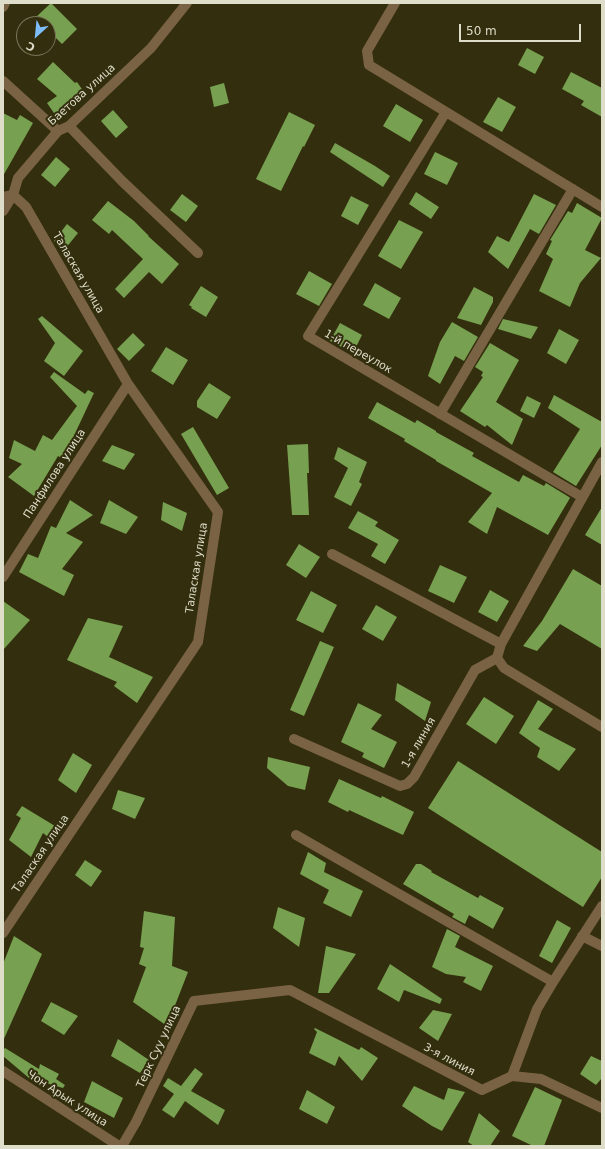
<!DOCTYPE html>
<meta charset="utf-8">
<style>
body{margin:0}
#map{position:relative;width:605px;height:1149px;overflow:hidden;background:#332f0e;font-family:"DejaVu Sans",sans-serif}
canvas{display:block}
.frame{position:absolute;inset:0;border:4px solid #deddca;pointer-events:none}
.north{position:absolute;left:16px;top:16px;width:40px;height:40px;box-sizing:border-box;background:#332f0e;border:1px solid #777559;border-radius:50%;rotate:207deg;font-size:11px;font-weight:700;line-height:16px;text-align:center;color:#deddca}
.north::after{content:'';display:block;margin:auto;width:14px;height:18px;background:#7dbef9;clip-path:polygon(50% 0,100% 100%,50% 72%,0 100%)}
.scale{position:absolute;left:459px;top:24px;width:122px;height:18px;box-sizing:border-box;border:2px solid #deddca;border-top:0;padding-left:5px;font-size:12px;line-height:14px;white-space:nowrap;color:#deddca;-webkit-text-stroke:3px #332f0e;paint-order:stroke}
</style>
<div id="map">
<canvas width="605" height="1149"></canvas>
<div class="frame"></div>
<div class="north">С</div>
<div class="scale">50 m</div>
</div>
<script>
const ctx = document.querySelector('canvas').getContext('2d');
ctx.lineJoin = 'round';
function paint(path, color) {
  ctx.fillStyle = color;
  ctx.fill(path, 'evenodd');
}
function trace(path, color, width, dash) {
  ctx.strokeStyle = color;
  ctx.lineWidth = width;
  ctx.lineCap = dash ? 'butt' : 'round';
  ctx.setLineDash(dash || []);
  ctx.stroke(path);
}
function label(font, color, halo, rows, align = 'center') {
  ctx.font = font + ' "DejaVu Sans",sans-serif';
  ctx.lineWidth = 4;
  ctx.setLineDash([]);
  ctx.textBaseline = 'middle';
  ctx.strokeStyle = halo;
  ctx.fillStyle = color;
  for (const [text, x, y, turn = 0] of rows) {
    ctx.save();
    ctx.translate(x, y);
    ctx.rotate((+turn || 0) * Math.PI / 180);
    ctx.textAlign = isNaN(turn) ? turn : align;
    if (halo) ctx.strokeText(text, 0, 0);
    ctx.fillText(text, 0, 0);
    ctx.restore();
  }
}
const building = new Path2D(`
 M 51,3 L 77,29 L 62,44 L 48,30 L 48,24 L 42,24 L 35,18 Z
 M 527,48 L 544,57 L 535,74 L 518,65 Z
 M 53,62 L 75,83 L 77,82 L 86,95 L 56,116 L 47,103 L 57,96 L 37,79 Z
 M 571,72 L 602,88 L 602,117 L 581,105 L 584,101 L 562,89 Z
 M 224,83 L 229,103 L 214,107 L 210,87 Z
 M 498,97 L 516,107 L 502,132 L 483,122 Z
 M 396,104 L 423,120 L 410,142 L 383,126 Z
 M 113,110 L 128,127 L 116,138 L 101,121 Z
 M 289,112 L 315,125 L 304,147 L 303,146 L 281,191 L 256,179 Z
 M 3,113 L 17,120 L 20,115 L 33,123 L 3,176 Z
 M 335,143 L 375,166 L 390,176 L 383,187 L 330,152 Z
 M 435,152 L 458,163 L 447,185 L 424,174 Z
 M 56,157 L 70,169 L 55,187 L 41,175 Z
 M 416,192 L 439,207 L 431,219 L 409,204 Z
 M 182,194 L 198,206 L 186,222 L 170,210 Z
 M 534,194 L 556,205 L 539,234 L 530,229 L 508,269 L 488,252 L 497,236 L 509,242 Z
 M 351,196 L 369,205 L 358,225 L 341,216 Z
 M 108,201 L 134,221 L 149,236 L 148,236 L 179,264 L 162,284 L 149,272 L 124,298 L 115,289 L 143,259 L 112,230 L 109,234 L 92,220 Z
 M 577,203 L 602,218 L 585,250 L 601,258 L 580,283 L 570,307 L 539,291 L 553,259 L 546,254 L 552,241 L 550,240 L 568,211 L 572,213 Z
 M 399,220 L 423,232 L 401,269 L 378,256 Z
 M 67,224 L 78,233 L 65,249 L 54,241 Z
 M 309,271 L 332,284 L 319,306 L 296,294 Z
 M 375,283 L 401,298 L 389,319 L 363,305 Z
 M 201,286 L 218,297 L 206,317 L 191,308 L 192,307 L 189,305 Z
 M 474,287 L 493,297 L 493,302 L 481,325 L 457,318 Z
 M 42,316 L 83,351 L 64,376 L 44,361 L 55,343 L 38,319 Z
 M 503,319 L 538,327 L 531,339 L 498,329 Z
 M 452,322 L 478,337 L 464,361 L 455,356 L 440,384 L 428,376 L 440,342 Z
 M 340,323 L 362,335 L 353,353 L 330,341 Z
 M 559,329 L 579,340 L 566,364 L 547,353 Z
 M 133,333 L 145,345 L 129,361 L 117,349 Z
 M 490,343 L 519,360 L 496,402 L 523,419 L 512,445 L 487,425 L 485,427 L 460,411 L 483,377 L 481,376 L 483,372 L 475,367 Z
 M 166,347 L 188,360 L 173,385 L 151,371 Z
 M 54,372 L 85,394 L 88,390 L 94,393 L 63,459 L 58,456 L 34,496 L 8,477 L 22,464 L 9,458 L 14,440 L 35,451 L 43,435 L 52,440 L 77,406 L 50,377 Z
 M 209,383 L 231,397 L 217,419 L 197,407 L 197,401 Z
 M 554,395 L 602,422 L 602,445 L 576,486 L 553,472 L 580,429 L 548,408 Z
 M 527,396 L 541,403 L 534,418 L 520,411 Z
 M 377,402 L 415,423 L 417,420 L 436,431 L 436,432 L 474,453 L 472,456 L 519,482 L 523,475 L 544,486 L 546,483 L 569,497 L 570,498 L 548,535 L 497,507 L 487,534 L 468,522 L 492,493 L 436,461 L 436,460 L 404,441 L 405,439 L 368,418 Z
 M 193,427 L 229,488 L 217,495 L 181,434 Z
 M 308,444 L 309,473 L 307,473 L 309,515 L 292,515 L 287,445 Z
 M 112,445 L 135,454 L 124,470 L 102,461 Z
 M 338,447 L 367,462 L 359,482 L 362,484 L 351,506 L 334,497 L 348,468 L 334,459 Z
 M 70,500 L 93,515 L 66,533 L 83,542 L 62,569 L 74,575 L 64,596 L 19,572 L 28,554 L 38,558 L 51,526 L 56,528 Z
 M 109,500 L 138,517 L 126,534 L 100,523 Z
 M 163,502 L 187,513 L 182,531 L 161,520 Z
 M 602,507 L 602,545 L 585,535 Z
 M 358,511 L 378,522 L 375,526 L 399,540 L 385,564 L 371,556 L 378,544 L 348,528 Z
 M 299,544 L 320,557 L 306,578 L 286,565 Z
 M 440,565 L 467,577 L 454,603 L 428,591 Z
 M 573,569 L 602,586 L 602,649 L 560,624 L 537,651 L 523,646 L 542,621 Z
 M 490,590 L 509,601 L 497,622 L 478,612 Z
 M 311,591 L 337,605 L 323,633 L 296,620 Z
 M 3,601 L 30,620 L 3,650 Z
 M 376,605 L 397,617 L 383,641 L 362,629 Z
 M 88,618 L 123,626 L 109,657 L 153,677 L 137,703 L 114,686 L 117,682 L 67,660 Z
 M 320,641 L 334,647 L 304,716 L 290,710 Z
 M 397,683 L 431,702 L 425,721 L 395,700 Z
 M 484,697 L 514,716 L 496,744 L 466,724 Z
 M 538,700 L 553,709 L 538,729 L 576,749 L 559,771 L 537,757 L 540,748 L 519,733 Z
 M 358,703 L 382,715 L 371,729 L 397,742 L 384,768 L 362,757 L 364,753 L 341,742 Z
 M 73,753 L 92,765 L 76,793 L 58,780 Z
 M 268,757 L 310,767 L 305,790 L 288,786 L 267,768 Z
 M 458,761 L 602,852 L 602,877 L 583,907 L 428,808 Z
 M 339,779 L 381,798 L 382,796 L 414,812 L 403,835 L 349,810 L 348,812 L 328,802 Z
 M 118,790 L 145,798 L 135,819 L 112,809 Z
 M 22,806 L 55,826 L 48,837 L 43,833 L 31,857 L 9,840 L 21,818 L 16,815 Z
 M 308,852 L 326,863 L 324,872 L 363,891 L 351,917 L 323,903 L 329,890 L 300,874 Z
 M 85,860 L 102,871 L 91,887 L 75,875 Z
 M 416,864 L 421,864 L 432,871 L 431,872 L 478,898 L 480,895 L 504,908 L 493,929 L 469,915 L 465,924 L 452,917 L 454,914 L 403,884 Z
 M 278,907 L 305,918 L 299,947 L 273,928 Z
 M 144,911 L 175,917 L 172,966 L 188,972 L 167,1026 L 133,1002 L 146,967 L 139,964 L 144,948 L 140,947 Z
 M 557,920 L 571,928 L 552,963 L 539,956 Z
 M 447,929 L 460,936 L 455,947 L 493,966 L 481,991 L 463,982 L 466,977 L 446,974 L 432,967 Z
 M 14,936 L 42,954 L 3,1041 L 3,964 Z
 M 326,946 L 356,954 L 329,993 L 318,993 Z
 M 390,964 L 442,999 L 440,1004 L 404,990 L 399,1002 L 377,989 Z
 M 51,1002 L 78,1016 L 64,1035 L 41,1021 Z
 M 433,1010 L 452,1014 L 438,1041 L 419,1028 Z
 M 315,1028 L 359,1050 L 361,1047 L 378,1058 L 362,1081 L 339,1056 L 335,1066 L 309,1053 L 317,1032 L 314,1029 Z
 M 118,1039 L 149,1060 L 140,1073 L 111,1056 Z
 M 5,1048 L 39,1069 L 40,1064 L 59,1074 L 56,1079 L 65,1085 L 63,1088 L 29,1078 L 3,1056 L 3,1050 Z
 M 591,1056 L 602,1061 L 602,1078 L 596,1085 L 580,1074 Z
 M 195,1068 L 203,1074 L 191,1091 L 225,1110 L 218,1125 L 185,1101 L 174,1118 L 162,1110 L 174,1094 L 163,1086 L 168,1078 L 181,1086 Z
 M 92,1081 L 123,1098 L 114,1118 L 84,1102 Z
 M 414,1086 L 444,1100 L 448,1088 L 465,1092 L 442,1131 L 432,1126 L 402,1106 Z
 M 535,1087 L 562,1100 L 544,1146 L 533,1146 L 512,1136 Z
 M 307,1090 L 335,1107 L 327,1124 L 299,1109 Z
 M 479,1113 L 500,1131 L 490,1146 L 474,1146 L 468,1142 Z`);
const minor = new Path2D(`
 M 395,3 L 367,51 L 369,65 L 602,207
 M 3,7 L 5,3
 M 3,81 L 58,131
 M 446,112 L 308,336 L 582,497
 M 69,126 L 122,181 L 198,253
 M 3,197 L 13,195 L 26,207 L 128,384 L 218,512 L 198,642 L 3,933
 M 3,211 L 13,195 L 18,178 L 58,131 L 69,126 L 151,48 L 187,3
 M 440,414 L 573,189
 M 602,462 L 501,644 L 497,658 L 504,668 L 602,727
 M 332,554 L 501,644
 M 3,577 L 128,384
 M 294,739 L 400,786 L 407,784 L 414,777 L 475,670 L 497,658
 M 296,835 L 553,982
 M 582,936 L 602,946
 M 3,1071 L 119,1146
 M 512,1076 L 537,1009 L 553,982 L 602,906
 M 122,1146 L 136,1122 L 194,1001 L 290,990 L 482,1090 L 512,1076 L 541,1079 L 602,1108`);
const streetNames = [
 ["Баетова улица",82,95,-42],
 ["Талаская улица",78,273,60],
 ["1-й переулок",358,352,30],
 ["Панфилова улица",55,474,-57],
 ["Талаская улица",197,568,-81],
 ["1-я линия",419,743,-60],
 ["Талаская улица",41,854,-56],
 ["Терк Суу улица",159,1047,-65],
 ["3-я линия",449,1060,28],
 ["Чон Арык улица",67,1099,33]
];
paint(building, '#77a050');
trace(minor, '#7a6244', 10);
label('11px', '#deddca', '#332f0e', streetNames);
</script>
